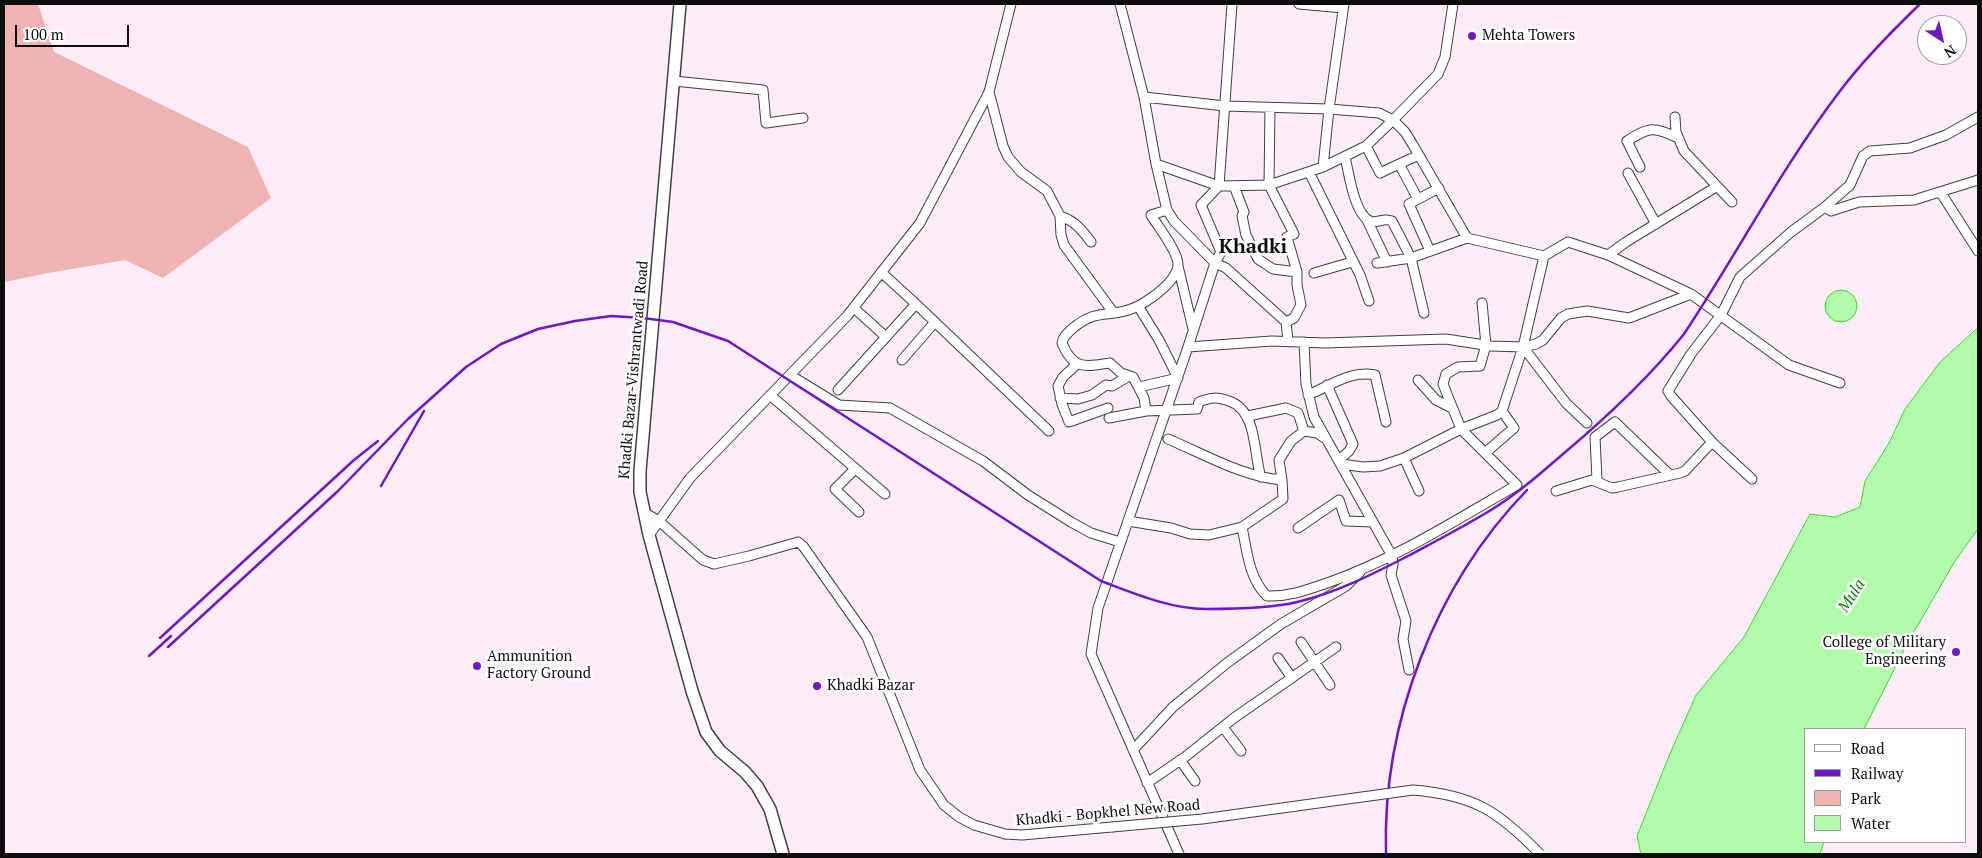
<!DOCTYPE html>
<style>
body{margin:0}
#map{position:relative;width:1982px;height:858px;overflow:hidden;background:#ffecf9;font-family:"PT Serif",serif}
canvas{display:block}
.frame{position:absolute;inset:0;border:5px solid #0d0d0d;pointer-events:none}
.legend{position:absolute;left:1804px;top:728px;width:162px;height:115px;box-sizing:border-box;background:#fff;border:1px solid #9e9e9e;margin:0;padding:6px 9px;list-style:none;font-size:15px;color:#0d0d0d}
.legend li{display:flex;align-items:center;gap:10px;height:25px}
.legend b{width:25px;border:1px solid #9e9e9e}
.north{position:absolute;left:1917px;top:15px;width:50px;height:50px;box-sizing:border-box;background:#fff;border:1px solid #9e9e9e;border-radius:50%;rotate:145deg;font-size:14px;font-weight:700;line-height:20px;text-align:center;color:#0d0d0d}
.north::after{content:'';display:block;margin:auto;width:18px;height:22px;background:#6f16cb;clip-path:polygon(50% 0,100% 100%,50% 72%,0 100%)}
.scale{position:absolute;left:15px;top:25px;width:114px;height:22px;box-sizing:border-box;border:2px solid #0d0d0d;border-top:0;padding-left:6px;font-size:15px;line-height:18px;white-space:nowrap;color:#0d0d0d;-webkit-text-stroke:4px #fff;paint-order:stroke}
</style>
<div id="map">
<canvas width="1982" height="858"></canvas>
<div class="frame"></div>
<ul class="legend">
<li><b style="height:6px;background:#fff"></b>Road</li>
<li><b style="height:6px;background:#6f16cb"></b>Railway</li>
<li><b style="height:14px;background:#eeb3b2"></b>Park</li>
<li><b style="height:14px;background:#b2fdab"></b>Water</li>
</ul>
<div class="north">N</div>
<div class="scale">100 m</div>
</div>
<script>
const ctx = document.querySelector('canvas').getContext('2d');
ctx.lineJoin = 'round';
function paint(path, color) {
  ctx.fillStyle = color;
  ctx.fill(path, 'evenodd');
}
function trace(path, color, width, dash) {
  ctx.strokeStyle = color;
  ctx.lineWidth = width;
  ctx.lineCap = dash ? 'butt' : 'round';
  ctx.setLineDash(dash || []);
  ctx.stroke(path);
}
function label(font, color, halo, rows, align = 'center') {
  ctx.font = font + ' "PT Serif",serif';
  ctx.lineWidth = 5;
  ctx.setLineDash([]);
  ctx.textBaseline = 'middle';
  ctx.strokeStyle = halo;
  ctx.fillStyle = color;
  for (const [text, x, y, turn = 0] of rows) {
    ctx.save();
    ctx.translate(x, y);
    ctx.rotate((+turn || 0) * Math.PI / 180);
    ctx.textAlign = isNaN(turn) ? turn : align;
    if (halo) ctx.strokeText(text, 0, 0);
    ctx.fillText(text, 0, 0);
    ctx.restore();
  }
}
const green = new Path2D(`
 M 4,4 L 38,4 L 54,52 L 248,147 L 271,198 L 163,278 L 125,260 L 48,273 L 4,282 Z`);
const water = new Path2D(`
 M1825 306a16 16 0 1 1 32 0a16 16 0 1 1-32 0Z
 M 1978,328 L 1978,529 L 1955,561 L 1907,644 L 1864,729 L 1806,729 L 1806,842 L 1824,842 L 1820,854 L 1641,854 L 1637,836 L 1669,756 L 1696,695 L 1744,637 L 1810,514 L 1835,517 L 1860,507 L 1865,481 L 1889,443 L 1905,409 L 1940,362 Z`);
const minor = new Path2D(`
 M 1120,4 L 1144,97 L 1156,164 L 1167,210 L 1174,221 L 1215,263 L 1188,347 L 1098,608 L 1091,654 L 1179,854
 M 1232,4 L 1219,186 L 1201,205 L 1221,252 L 1215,263 L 1226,268 L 1286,322
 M 1299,4 L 1343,8
 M 1453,4 L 1445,57 L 1438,74 L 1393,120 L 1405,132 L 1413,145 L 1467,238 L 1544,256 L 1568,242 L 1608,255 L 1691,294 L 1789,365 L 1840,383
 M 674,81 L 763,90 L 766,123 L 803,118
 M 989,92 L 1003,146 L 1008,157 L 1021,172 L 1047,191 L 1060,216
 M 1144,97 L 1225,106 L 1329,109 L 1379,113 L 1393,120 L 1366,146 L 1323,167 L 1269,185 L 1219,186 L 1156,164
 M 1270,108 L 1269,185 L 1294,234 L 1287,237 L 1297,272 L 1297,285 L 1301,305 L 1294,318 L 1286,322 L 1288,341
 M 1675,117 L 1676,132 L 1684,151 L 1732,202
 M 1366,146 L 1380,173 L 1399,164
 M 1345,157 C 1349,173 1354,214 1370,221 C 1377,224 1383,217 1392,221 L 1411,258 L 1424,313
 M 1323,167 L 1329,109 L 1344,4
 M 1640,167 L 1627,141 C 1649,127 1654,126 1678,138
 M 1309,172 L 1360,275 L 1369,301
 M 1628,173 L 1656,224
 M 1234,186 L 1244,212 L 1242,216 L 1246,235 L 1258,259 L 1273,269 L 1297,272
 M 1941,193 L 1978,251
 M 1418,199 L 1399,164 L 1419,155
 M 1825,207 L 1831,211 L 1859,202 L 1914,200 L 1978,180
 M 1367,220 L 1387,262
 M 1091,242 C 1082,230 1075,221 1060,216 L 1061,235 L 1064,245 L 1113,312
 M 1430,251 L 1409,204 L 1439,188
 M 1608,255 L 1626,242 L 1716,187
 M 1377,263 L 1411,258 L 1467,238
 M 1178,266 L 1193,329
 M 1314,273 L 1352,262
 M 916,304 L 1049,431
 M 1138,306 L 1159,340 L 1178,378 L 1139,387
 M 854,308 L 886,337 L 916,304 L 881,272
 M 1304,342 L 1306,384 L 1314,417 L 1392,556 L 1393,564 L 1391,575 L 1406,621 L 1403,639 L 1409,670
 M 1188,347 L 1272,341 L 1325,343 L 1446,339 L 1491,346 L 1523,347 L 1536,344 L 1543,340 L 1561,318 L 1568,314 L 1587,311 L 1629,318 L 1691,294
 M 1523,347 L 1566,403 L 1587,423
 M 902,360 L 935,322
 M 1077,364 L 1063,377 L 1058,386 L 1062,404 L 1069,422 L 1108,408
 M 790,375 L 839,405 L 890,408 L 983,461 L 1028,495 L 1071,522 L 1091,533 L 1120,542
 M 1418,380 L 1436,400 L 1452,408
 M 1327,385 L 1353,444 L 1349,451 L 1339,460
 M 838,390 L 886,337
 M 770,395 L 885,494
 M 1308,395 C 1330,386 1350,370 1375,375 L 1386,422
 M 1060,398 L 1078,399 L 1092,395 L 1106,385 L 1112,386 L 1129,376
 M 1146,411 L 1144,398 L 1133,377 L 1121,373 L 1110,363 C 1085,367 1073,370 1062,343 C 1063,336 1068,333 1073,328 C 1098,308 1107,318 1131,309 C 1146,304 1184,278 1177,259 C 1173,245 1159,228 1151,215 L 1167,210
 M 1248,416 L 1286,408 L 1298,413 L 1304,431
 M 1109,418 L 1146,411 L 1197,409 L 1199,402 C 1211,397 1217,397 1229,401 C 1258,411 1253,453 1261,477
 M 1168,439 C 1204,454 1243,477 1282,480
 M 1712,442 L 1752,479
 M 1485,453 L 1514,428 L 1502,411
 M 1404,458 L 1419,491
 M 1341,464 L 1363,467 L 1380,466 L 1404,458 L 1461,429 L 1497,415 L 1502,411 L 1523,347 L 1544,256
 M 855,469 L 835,489 L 859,512
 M 1597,480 L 1595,437 L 1615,422 L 1670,475
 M 1556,491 L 1592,480 L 1612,488 L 1618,487 L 1680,473 L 1685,471 L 1712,442 L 1671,396 L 1668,391 L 1691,354 L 1721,315 L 1740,277 L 1791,232 L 1825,207 L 1850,185 L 1863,156 L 1870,151 L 1910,148 L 1946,135 L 1978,117
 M 644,512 L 660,522 L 703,560 L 714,564 L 749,556 L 798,542 L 803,546 L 867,637 L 920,770 L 944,805 L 959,817 L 974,825 L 1005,834 L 1022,835 L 1112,827
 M 1128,521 L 1171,528 L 1190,534 L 1209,535 L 1242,527 C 1247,551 1249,579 1267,596 C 1290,597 1309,589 1330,582 C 1397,558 1456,520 1517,485 L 1461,429 L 1443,384 L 1446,374 L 1458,367 L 1480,366 L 1486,345 L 1482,303
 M 1242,527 L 1283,499 L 1282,480 L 1279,460 L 1291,441 L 1304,431 L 1317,433 L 1326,439
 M 1298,528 L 1339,500 L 1346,521 L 1373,522
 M 649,535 L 690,478 L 847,316 L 920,223 L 989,92 L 1011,4
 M 1301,642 L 1330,685
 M 1278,658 L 1292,678
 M 1223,727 L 1241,751
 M 1133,750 L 1173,707 L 1227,663 L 1281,624 L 1346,586 L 1360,572
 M 1180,760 L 1195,781
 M 1147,783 L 1185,757 L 1234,718 L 1336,647`);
const tertiary = new Path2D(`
 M 680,4 L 640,471 L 640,492 L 649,535 L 692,691 L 706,732 L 720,751 L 745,772 L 757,786 L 770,809 L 783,854`);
const rail = new Path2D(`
 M 381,486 L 424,411
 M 160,638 L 354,460 L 378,441
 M 168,647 L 338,491 L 408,419 L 466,367 L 501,344 L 538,329 L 575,321 L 611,316 L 643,318 L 673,322 L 728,341 L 1101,581 C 1133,593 1170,609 1206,609 C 1231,609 1273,608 1297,602 C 1336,593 1373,574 1408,556 C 1436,541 1465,526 1491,510 C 1517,494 1540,474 1563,454 C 1607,417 1648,379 1684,334 C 1737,254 1782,167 1840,91 C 1864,59 1892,31 1920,4
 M 149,656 L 171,636
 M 1386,854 C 1382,723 1435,585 1527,490`);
const minorBridge = new Path2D(`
 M 1112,827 L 1202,819 L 1413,790 C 1474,795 1498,811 1540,854`);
const markers = [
 [1472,36,5,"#6f16cb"],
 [1956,652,5,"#6f16cb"],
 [477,666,5,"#6f16cb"],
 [817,686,5,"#6f16cb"]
];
const poiNames = [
 ["Mehta Towers",1482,36],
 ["College of Military",1946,643,"right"],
 ["Engineering",1946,660,"right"],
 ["Ammunition",487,657],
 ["Factory Ground",487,674],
 ["Khadki Bazar",827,686]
];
const streetNames = [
 ["Khadki Bazar-Vishrantwadi Road",634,370,-85],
 ["Khadki - Bopkhel New Road",1108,813,-5]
];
const waterNames = [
 ["Mula",1852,596,-57]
];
const districtNames = [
 ["Khadki",1253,247]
];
paint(green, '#eeb3b2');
paint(water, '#b2fdab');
trace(water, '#35dc2a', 1);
trace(minor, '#404040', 11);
trace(tertiary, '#404040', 14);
trace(minor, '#fff', 9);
trace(tertiary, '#fff', 11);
trace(rail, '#6f16cb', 2.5);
trace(minorBridge, '#404040', 11, []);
trace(minorBridge, '#fff', 9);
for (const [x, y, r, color] of markers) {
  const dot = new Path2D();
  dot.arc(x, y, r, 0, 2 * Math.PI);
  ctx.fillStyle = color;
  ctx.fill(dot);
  trace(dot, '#fff', 2);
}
label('15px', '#0d0d0d', '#fff', poiNames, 'left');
label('15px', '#0d0d0d', '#fff', streetNames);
label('italic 16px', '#0e850b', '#fff', waterNames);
label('bold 20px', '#0d0d0d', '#fff', districtNames);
</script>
